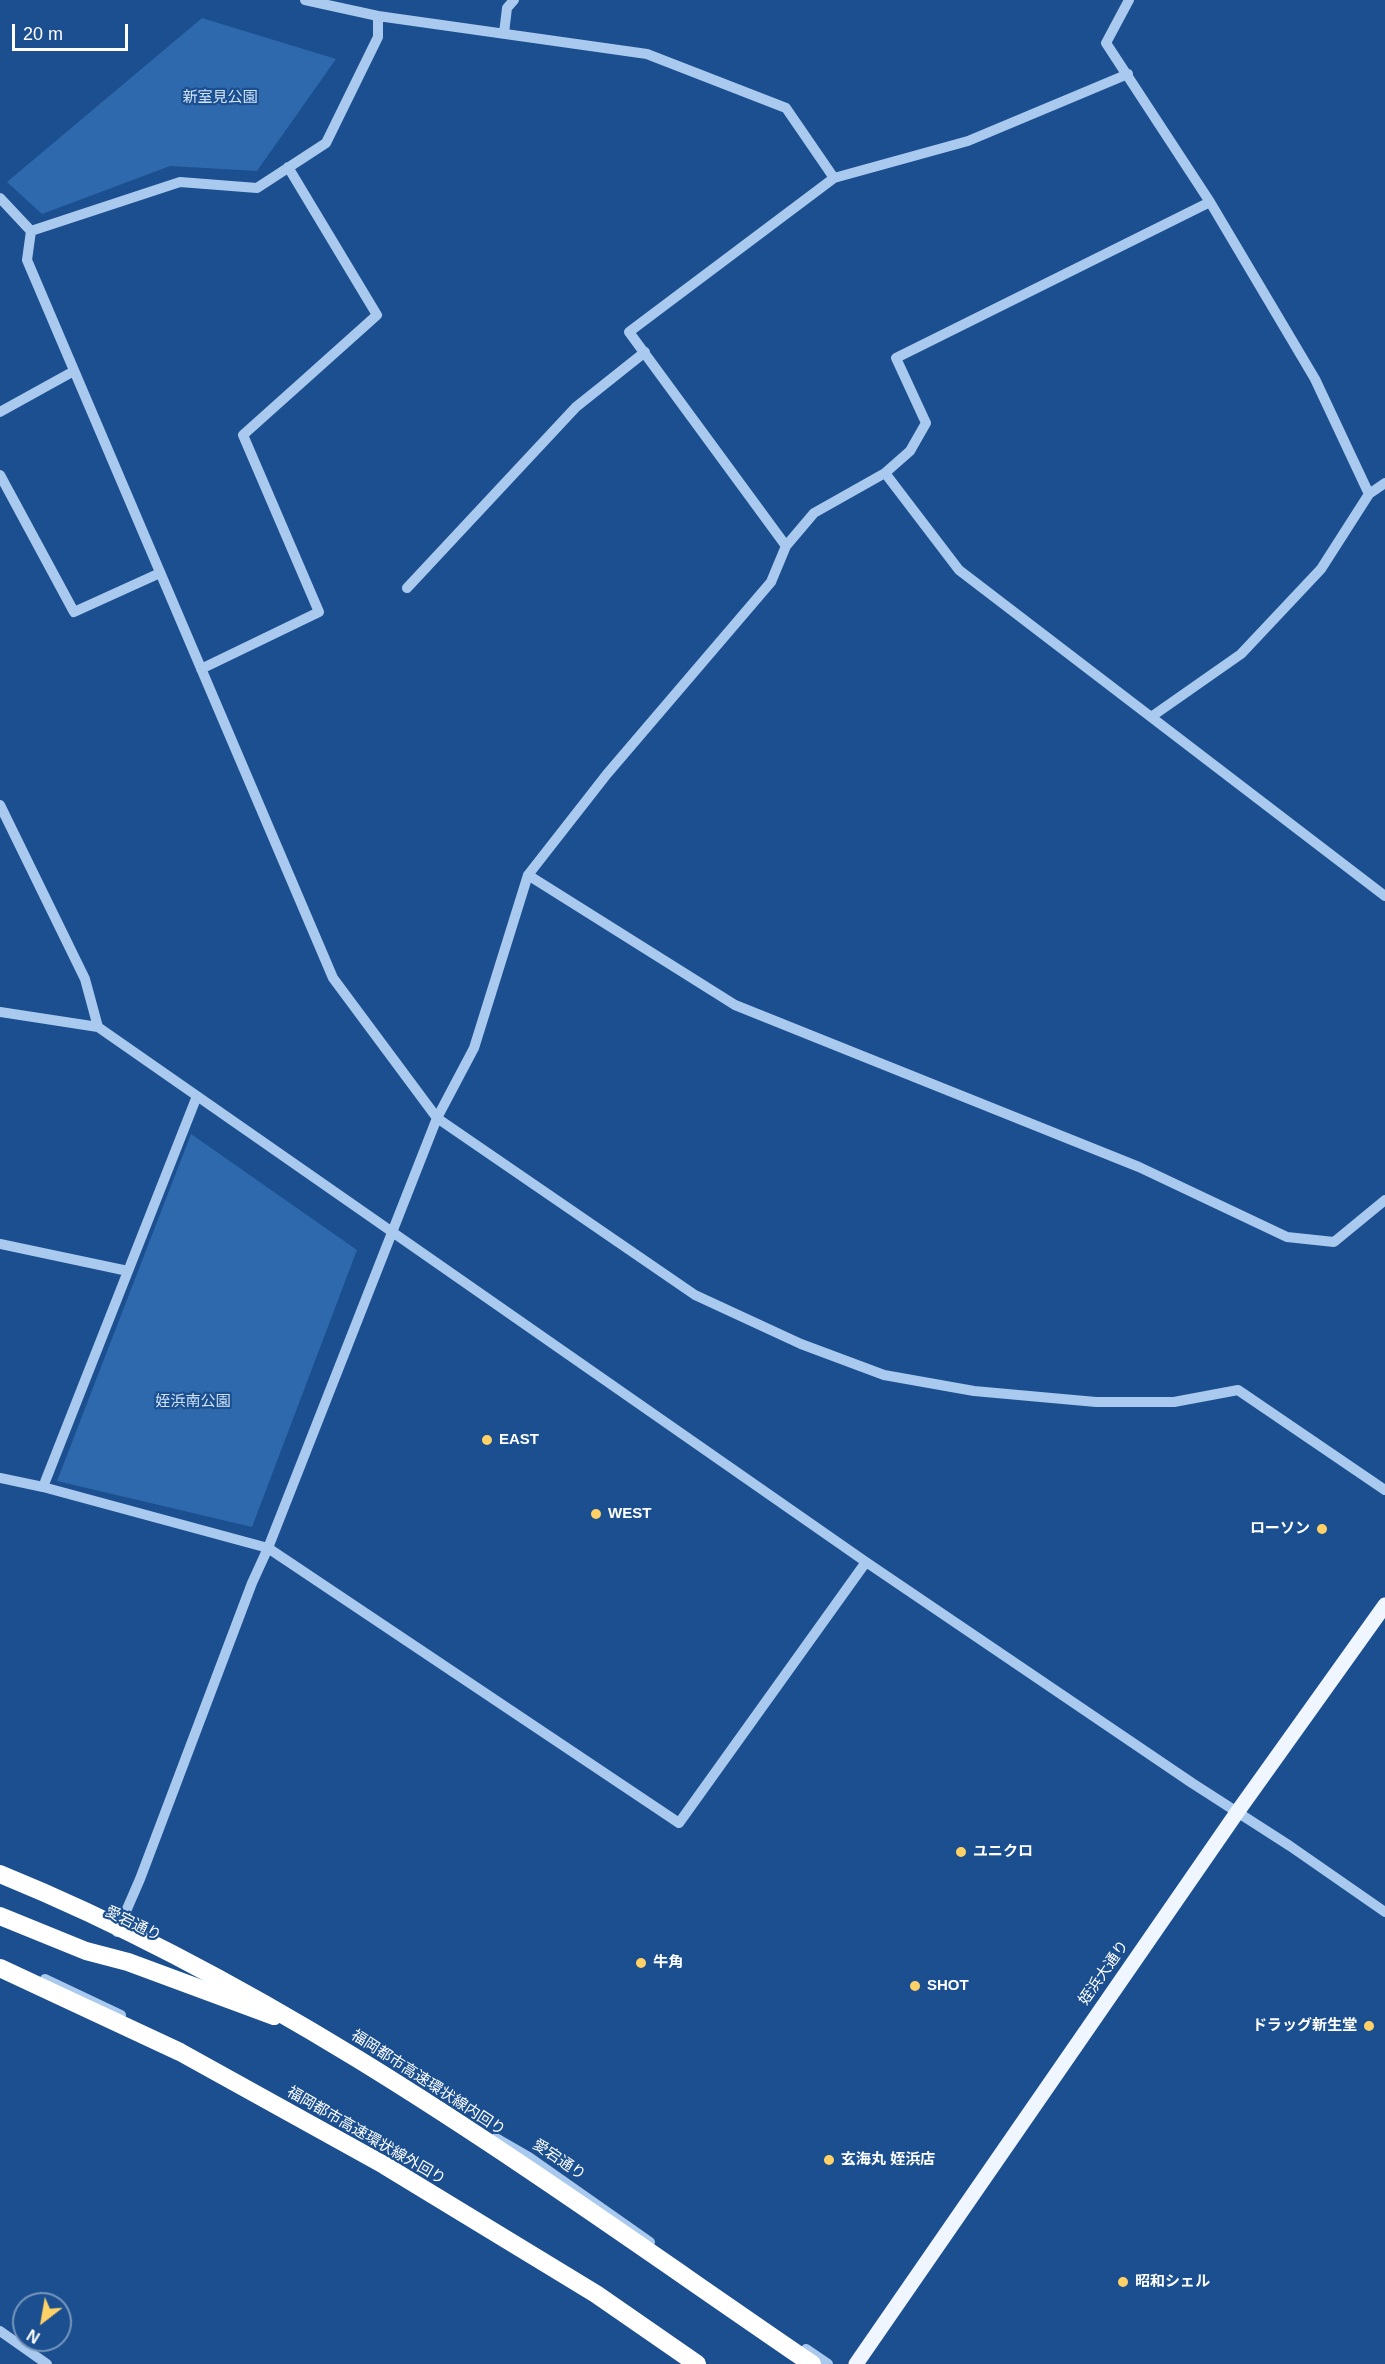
<!DOCTYPE html>
<meta charset="utf-8">
<style>
body{margin:0}
#map{position:relative;width:1385px;height:2364px;overflow:hidden;background:#1b4f8f;font-family:Arial,sans-serif}
canvas{display:block}
.north{position:absolute;left:12px;top:2292px;width:60px;height:60px;box-sizing:border-box;background:#1b4f8f;border:2px solid #7695bc;border-radius:50%;rotate:211deg;font-size:16px;font-weight:700;line-height:24px;text-align:center;color:#fff}
.north::after{content:'';display:block;margin:auto;width:21px;height:27px;background:#ffd166;clip-path:polygon(50% 0,100% 100%,50% 72%,0 100%)}
.scale{position:absolute;left:12px;top:24px;width:116px;height:27px;box-sizing:border-box;border:3px solid #fff;border-top:0;padding-left:8px;font-size:18px;line-height:21px;white-space:nowrap;color:#fff;-webkit-text-stroke:4px #1b4f8f;paint-order:stroke}
</style>
<div id="map">
<canvas width="1385" height="2364"></canvas>
<div class="north">N</div>
<div class="scale">20 m</div>
</div>
<script>
const ctx = document.querySelector('canvas').getContext('2d');
ctx.lineJoin = 'round';
function paint(path, color) {
  ctx.fillStyle = color;
  ctx.fill(path, 'evenodd');
}
function trace(path, color, width, dash) {
  ctx.strokeStyle = color;
  ctx.lineWidth = width;
  ctx.lineCap = dash ? 'butt' : 'round';
  ctx.setLineDash(dash || []);
  ctx.stroke(path);
}
function label(font, color, halo, rows, align = 'center') {
  ctx.font = font + ' Arial,"Noto Sans JP",sans-serif';
  ctx.lineWidth = 4.5;
  ctx.setLineDash([]);
  ctx.textBaseline = 'middle';
  ctx.strokeStyle = halo;
  ctx.fillStyle = color;
  for (const [text, x, y, turn = 0] of rows) {
    ctx.save();
    ctx.translate(x, y);
    ctx.rotate((+turn || 0) * Math.PI / 180);
    ctx.textAlign = isNaN(turn) ? turn : align;
    if (halo) ctx.strokeText(text, 0, 0);
    ctx.fillText(text, 0, 0);
    ctx.restore();
  }
}
const green = new Path2D(`
 M 202,18 L 336,59 L 257,171 L 170,166 L 42,214 L 7,182 Z
 M 191,1134 L 357,1250 L 252,1527 L 57,1481 Z`);
const minor = new Path2D(`
 M 305,0 L 378,16
 M 1129,0 L 1106,43 L 1210,202 L 896,358 L 926,423 L 910,451 L 885,473 L 959,570 L 1385,896
 M 504,33 L 507,8 L 514,0
 M 0,198 L 31,231 L 27,260 L 333,978 L 437,1118 L 695,1295 L 801,1344 L 884,1375 L 974,1391 L 1096,1402 L 1174,1402 L 1238,1390 L 1385,1490
 M 1210,202 L 1315,379 L 1369,494
 M 31,231 L 180,182 L 257,188 L 326,143 L 378,37 L 378,16 L 647,54 L 786,108 L 834,178
 M 0,412 L 74,371
 M 885,473 L 814,513 L 786,546 L 629,332 L 834,178 L 968,141 L 1128,74
 M 0,475 L 74,612 L 160,573
 M 407,588 L 576,407 L 645,352
 M 201,669 L 319,612 L 243,435 L 377,315 L 288,167
 M 1151,717 L 1241,654 L 1321,569 L 1369,494 L 1385,483
 M 0,805 L 85,979 L 98,1027
 M 528,875 L 735,1005 L 1139,1167 L 1287,1237 L 1334,1242 L 1385,1200
 M 0,1012 L 98,1027 L 866,1562 L 1192,1783 L 1290,1846 L 1385,1912
 M 0,1244 L 128,1271
 M 0,1478 L 43,1487 L 268,1548 L 679,1823 L 866,1562
 M 43,1487 L 197,1096
 M 117,1932 L 140,1879 L 252,1583 L 268,1548 L 437,1118 L 474,1048 L 528,875 L 607,774 L 771,582 L 786,546
 M 45,1979 L 121,2015
 M 496,2138 L 529,2157 L 650,2242
 M 0,2331 L 47,2364
 M 806,2349 L 828,2364`);
const major = new Path2D(`
 M 856,2364 L 1238,1811 L 1385,1605`);
const highway = new Path2D(`
 M 0,1916 L 86,1951 L 128,1962 L 274,2016`);
const highwayBridge = new Path2D(`
 M 0,1874 C 295,1994 551,2186 812,2364
 M 0,1968 L 180,2052 L 384,2165 L 596,2294 L 697,2364`);
const markers = [
 [487,1440,6,"#ffd166"],
 [596,1514,6,"#ffd166"],
 [1322,1529,6,"#ffd166"],
 [961,1852,6,"#ffd166"],
 [641,1963,6,"#ffd166"],
 [915,1986,6,"#ffd166"],
 [1369,2026,6,"#ffd166"],
 [829,2160,6,"#ffd166"],
 [1123,2282,6,"#ffd166"]
];
const parkNames = [
 ["新室見公園",220,98],
 ["姪浜南公園",193,1402]
];
const poiNames = [
 ["EAST",499,1440],
 ["WEST",608,1514],
 ["ローソン",1310,1529,"right"],
 ["ユニクロ",973,1852],
 ["牛角",653,1963],
 ["SHOT",927,1986],
 ["ドラッグ新生堂",1357,2026,"right"],
 ["玄海丸 姪浜店",841,2160],
 ["昭和シェル",1135,2282]
];
const streetNames = [
 ["愛宕通り",133,1924,26],
 ["姪浜大通り",1104,1973,-55],
 ["福岡都市高速環状線内回り",428,2083,33],
 ["福岡都市高速環状線外回り",366,2136,30],
 ["愛宕通り",559,2160,34]
];
paint(green, '#2e69ad');
trace(minor, '#a9c9ee', 10);
trace(major, '#f0f6ff', 15);
trace(highway, '#fff', 18);
trace(highwayBridge, '#fff', 18);
for (const [x, y, r, color] of markers) {
  const dot = new Path2D();
  dot.arc(x, y, r, 0, 2 * Math.PI);
  ctx.fillStyle = color;
  ctx.fill(dot);
  trace(dot, '#1b4f8f', 2);
}
label('15px', '#cfe3fa', '#1b4f8f', parkNames);
label('bold 15px', '#fff', '#1b4f8f', poiNames, 'left');
label('15px', '#fff', '#1b4f8f', streetNames);
</script>
